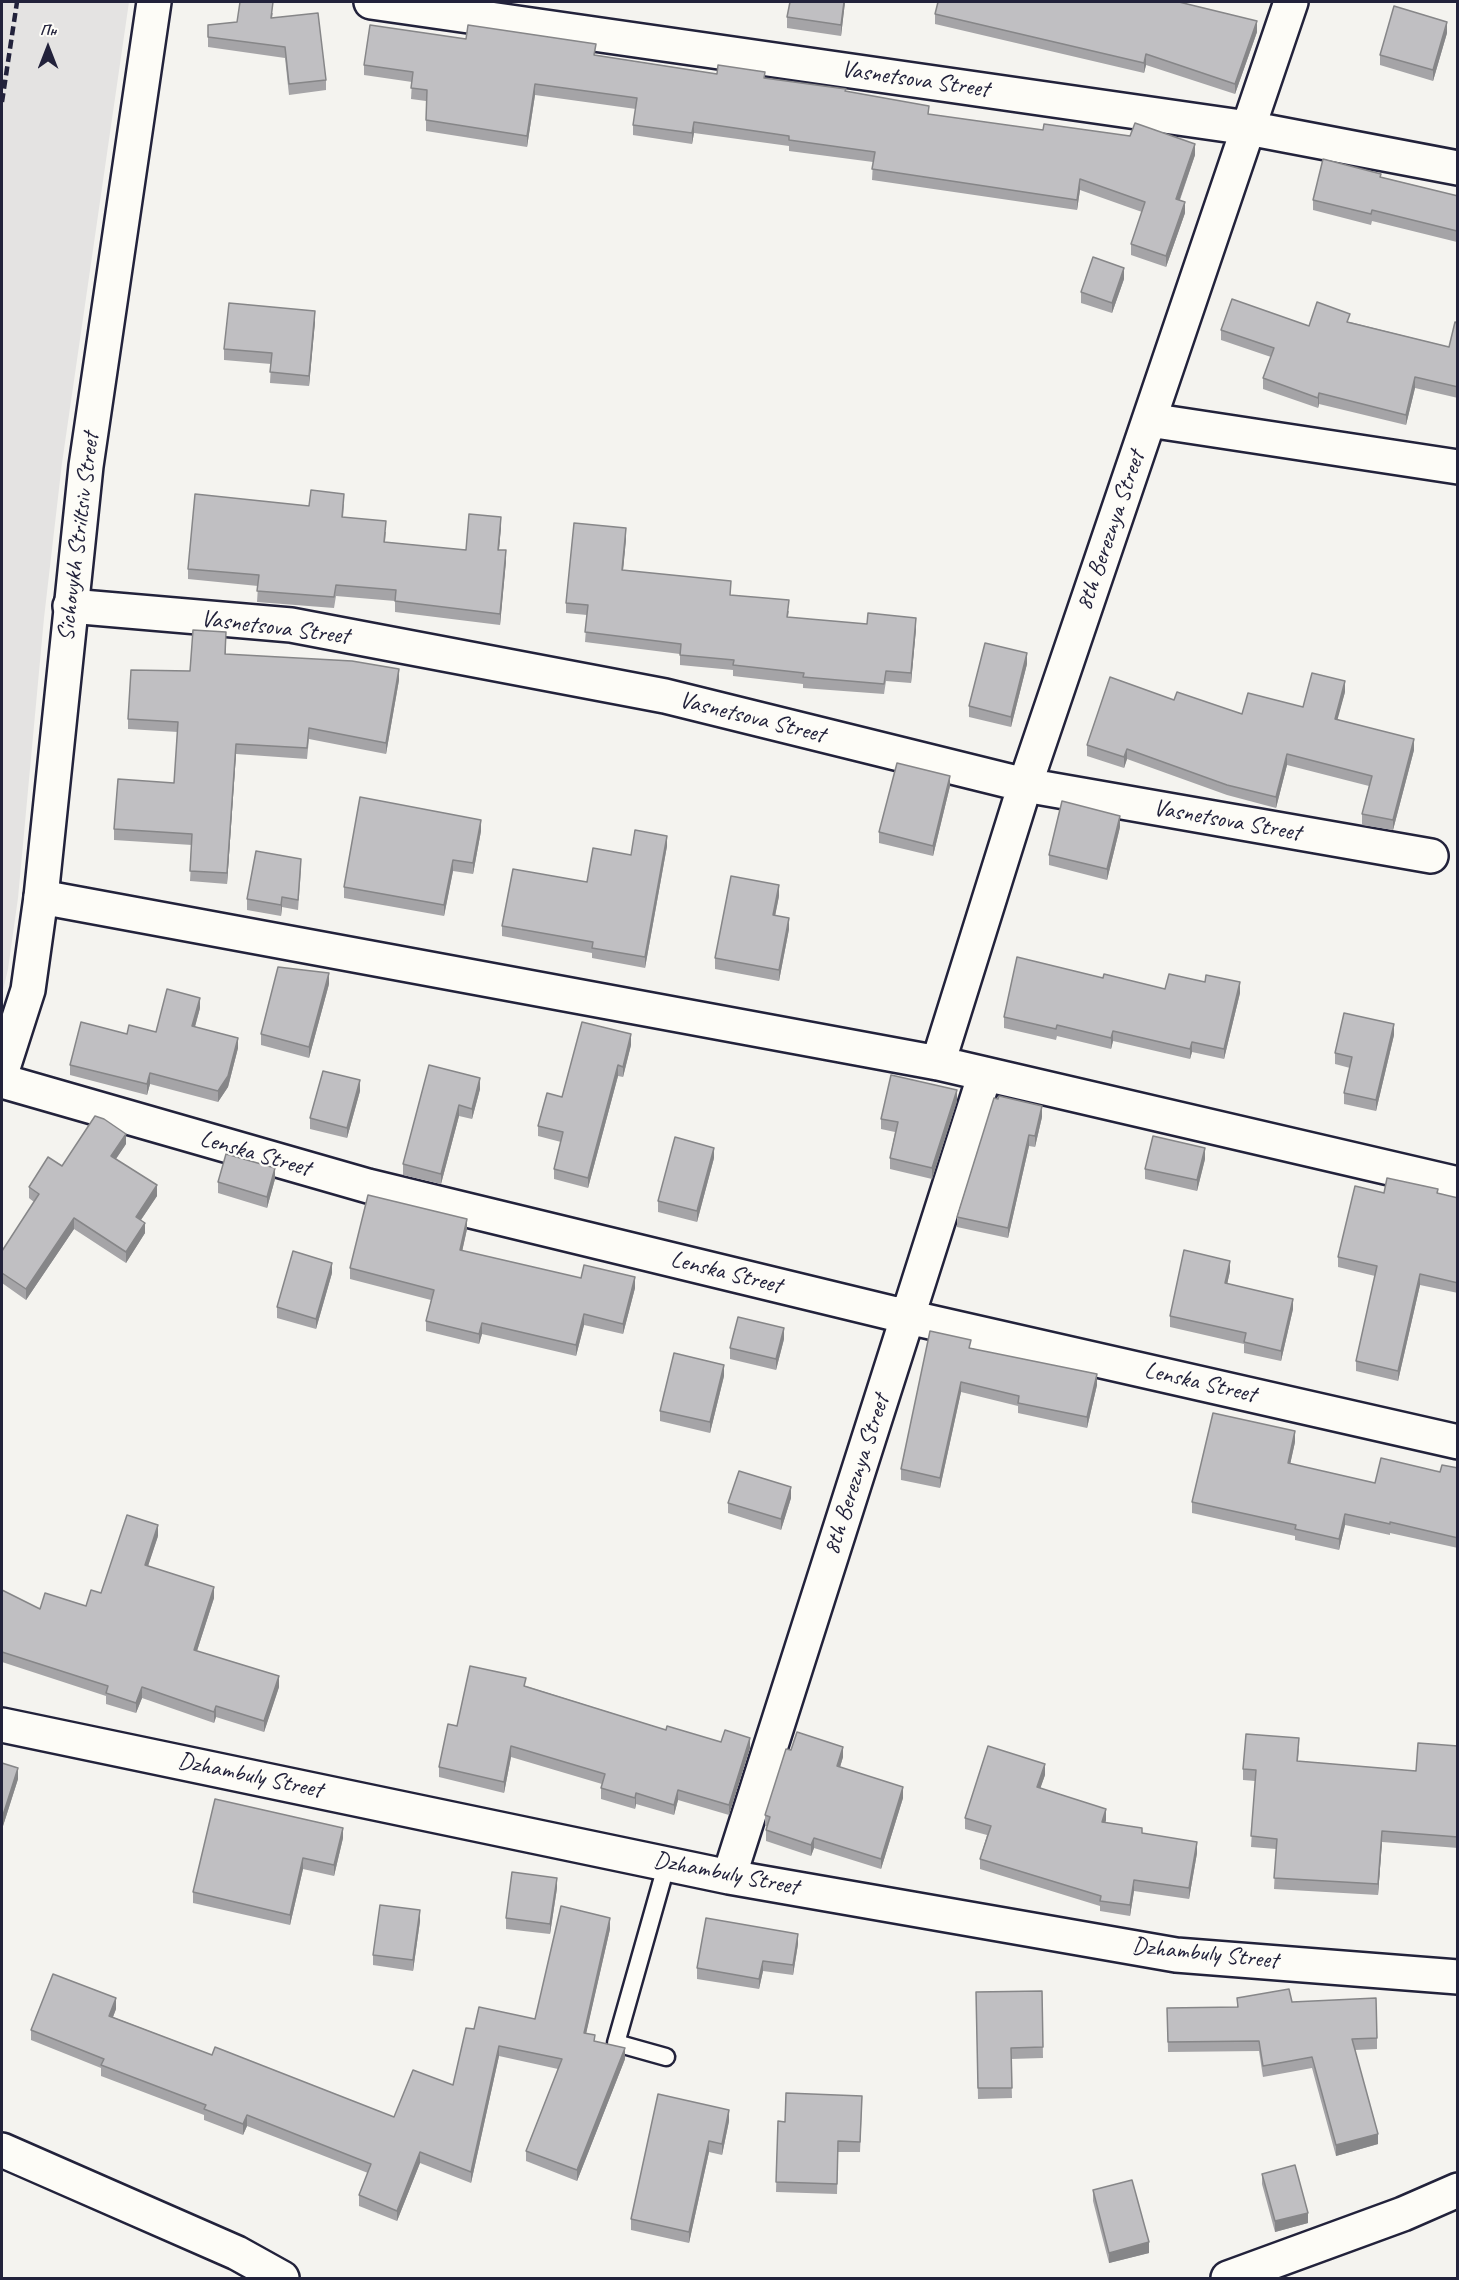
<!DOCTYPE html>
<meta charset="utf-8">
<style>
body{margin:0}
#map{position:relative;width:1459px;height:2280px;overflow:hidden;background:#f4f3ef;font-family:Caveat,sans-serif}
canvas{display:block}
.frame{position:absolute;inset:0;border:3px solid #22223b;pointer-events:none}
.north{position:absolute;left:18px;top:18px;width:60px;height:60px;-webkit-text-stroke:4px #fdfcf7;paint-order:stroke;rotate:0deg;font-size:16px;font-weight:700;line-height:24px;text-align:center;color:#22223b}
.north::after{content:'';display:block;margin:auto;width:21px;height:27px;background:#22223b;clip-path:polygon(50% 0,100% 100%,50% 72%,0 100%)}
</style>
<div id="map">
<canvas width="1459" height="2280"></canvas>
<div class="frame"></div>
<div class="north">Пн</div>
</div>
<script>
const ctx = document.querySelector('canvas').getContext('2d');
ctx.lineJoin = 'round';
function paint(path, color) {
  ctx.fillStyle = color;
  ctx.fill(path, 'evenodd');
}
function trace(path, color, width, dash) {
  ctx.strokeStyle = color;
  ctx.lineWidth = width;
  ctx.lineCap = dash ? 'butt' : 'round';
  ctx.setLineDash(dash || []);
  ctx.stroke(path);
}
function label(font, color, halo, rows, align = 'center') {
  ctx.font = font + ' Caveat,sans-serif';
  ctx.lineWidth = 4.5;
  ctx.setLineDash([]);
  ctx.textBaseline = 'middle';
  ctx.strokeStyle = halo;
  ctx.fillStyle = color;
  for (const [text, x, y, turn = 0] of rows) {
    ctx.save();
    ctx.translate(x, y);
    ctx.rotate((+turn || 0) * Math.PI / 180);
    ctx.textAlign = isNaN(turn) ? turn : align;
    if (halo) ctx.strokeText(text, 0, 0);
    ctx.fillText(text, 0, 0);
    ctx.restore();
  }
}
const built = new Path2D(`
 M 2,2 L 129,2 L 62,463 L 44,618 L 18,898 L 8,969 L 2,995 Z`);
const service = new Path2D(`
 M 666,2057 L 616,2043 L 667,1863`);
const minor = new Path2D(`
 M 371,2 L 1248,128 L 1458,168
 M 1149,420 L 1458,467
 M 70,606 L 291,625 L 665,696 L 1025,785 L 1431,856
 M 41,897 L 938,1063 L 1458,1184
 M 938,1063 L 1025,785 L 1291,2
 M 2,1081 L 368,1186 L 908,1317 L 1458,1442
 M 2,1725 L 729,1877 L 1176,1955 L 1458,1977
 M 729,1877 L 985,1074
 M 2,2150 L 237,2253 L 282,2278
 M 1228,2278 L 1403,2214 L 1458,2190`);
const tertiary = new Path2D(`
 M 2,1071 L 28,990 L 41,897 L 86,466 L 154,2`);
const rail = new Path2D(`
 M 2,102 L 17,2`);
const wall = new Path2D(`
 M 845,2 L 841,36 L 787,28 L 787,17 Z
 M 273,13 L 272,18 L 326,80 L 326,90 L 289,95 L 285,58 L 208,47 L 208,25 L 237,22 Z
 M 935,14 L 1257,32 L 1235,94 L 1146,65 L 1144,73 L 935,24 Z
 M 1447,33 L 1433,81 L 1380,65 L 1380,55 Z
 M 466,39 L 596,55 L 717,74 L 765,78 L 846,91 L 929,114 L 1195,155 L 1180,200 L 1185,213 L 1166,267 L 1131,255 L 1131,244 L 1142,212 L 1080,190 L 1077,210 L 872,180 L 873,162 L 789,151 L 789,146 L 694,133 L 692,144 L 633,135 L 633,125 L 636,109 L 535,95 L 527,147 L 426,131 L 426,101 L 411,99 L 412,82 L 364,75 L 364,65 Z
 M 1381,177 L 1458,196 L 1457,242 L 1372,221 L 1371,225 L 1313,210 L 1313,200 Z
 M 1124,279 L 1112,313 L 1081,303 L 1081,292 Z
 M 315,322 L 309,386 L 270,383 L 271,364 L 224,360 L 224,349 Z
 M 1350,322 L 1449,347 L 1458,323 L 1458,398 L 1415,388 L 1406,425 L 1319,404 L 1318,408 L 1263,389 L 1263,378 L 1271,357 L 1221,340 L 1221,330 L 1309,326 Z
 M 344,504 L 343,518 L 386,532 L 385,542 L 466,550 L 501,527 L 499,550 L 506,561 L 500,625 L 395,612 L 395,601 L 336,596 L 334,608 L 257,602 L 258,586 L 188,579 L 188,569 L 309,506 Z
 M 626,539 L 623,570 L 731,595 L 789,611 L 788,617 L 916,629 L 911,683 L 886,681 L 884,694 L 803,688 L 803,684 L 733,676 L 733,670 L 680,665 L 680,654 L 585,642 L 587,615 L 566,613 L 566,603 Z
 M 226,642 L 226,654 L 399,680 L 386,754 L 309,739 L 307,759 L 236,754 L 227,884 L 190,881 L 192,845 L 114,840 L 114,829 L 174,783 L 178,732 L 128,729 L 128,719 Z
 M 1027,664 L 1011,727 L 969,717 L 969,706 Z
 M 1345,692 L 1337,719 L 1414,750 L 1393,830 L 1362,825 L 1362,814 L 1369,786 L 1287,765 L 1276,808 L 1227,795 L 1127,759 L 1124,768 L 1087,756 L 1087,745 L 1174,700 L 1242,714 L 1303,707 Z
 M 950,786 L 933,856 L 879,843 L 879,832 Z
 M 1120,827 L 1107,880 L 1049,865 L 1049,855 Z
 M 481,831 L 473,874 L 453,871 L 444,916 L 344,898 L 344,887 Z
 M 667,846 L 645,968 L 592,958 L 592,953 L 502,936 L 502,926 L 587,882 L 631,855 Z
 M 301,870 L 298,910 L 282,907 L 281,916 L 247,910 L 247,899 Z
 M 779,896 L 775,916 L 789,929 L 779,981 L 715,969 L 715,958 Z
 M 1103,978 L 1165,989 L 1240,993 L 1224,1059 L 1192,1052 L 1190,1059 L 1113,1041 L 1111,1049 L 1057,1036 L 1056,1040 L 1004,1028 L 1004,1017 Z
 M 329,984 L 309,1058 L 261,1045 L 261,1034 Z
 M 200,1008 L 195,1027 L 238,1048 L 228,1087 L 218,1102 L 150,1084 L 147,1095 L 70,1075 L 70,1065 L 127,1034 L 156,1032 Z
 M 1394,1035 L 1376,1111 L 1344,1104 L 1344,1093 L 1350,1068 L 1335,1064 L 1335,1053 Z
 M 631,1045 L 623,1077 L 618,1076 L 588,1188 L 554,1179 L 554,1169 L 561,1142 L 538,1136 L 538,1126 L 562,1097 Z
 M 429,1065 L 480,1089 L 472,1119 L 459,1116 L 441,1184 L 403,1175 L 403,1164 Z
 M 360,1091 L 347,1138 L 310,1129 L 310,1118 Z
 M 957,1101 L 932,1179 L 890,1169 L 890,1158 L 895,1132 L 881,1129 L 881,1119 Z
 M 1042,1117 L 1035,1147 L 1029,1146 L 1008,1238 L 957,1227 L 957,1217 Z
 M 126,1144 L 116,1159 L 157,1196 L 141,1220 L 145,1233 L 126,1263 L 74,1229 L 26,1300 L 2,1283 L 2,1251 L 34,1202 L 29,1198 L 29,1187 L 62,1166 Z
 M 714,1158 L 697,1222 L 658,1212 L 658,1201 Z
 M 1205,1159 L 1197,1191 L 1145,1179 L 1145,1169 Z
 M 275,1179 L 267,1208 L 218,1193 L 218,1182 Z
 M 1384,1193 L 1438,1193 L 1458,1198 L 1458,1293 L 1420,1285 L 1398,1381 L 1356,1371 L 1356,1361 L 1375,1276 L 1338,1267 L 1338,1257 Z
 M 467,1229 L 462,1251 L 581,1278 L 635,1288 L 623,1334 L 584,1325 L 576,1356 L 482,1334 L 479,1344 L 426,1331 L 426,1321 L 431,1300 L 350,1279 L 350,1268 Z
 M 1230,1271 L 1227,1284 L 1293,1309 L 1281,1361 L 1244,1353 L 1244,1344 L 1170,1327 L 1170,1316 Z
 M 332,1273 L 316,1329 L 277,1318 L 277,1307 Z
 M 784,1339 L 776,1370 L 730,1359 L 730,1348 Z
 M 971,1348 L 1097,1385 L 1087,1428 L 1018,1413 L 1018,1406 L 961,1392 L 940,1488 L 901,1480 L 901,1469 Z
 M 724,1376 L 710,1433 L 660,1421 L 660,1411 Z
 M 1295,1442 L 1290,1464 L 1375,1483 L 1458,1468 L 1458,1548 L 1390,1533 L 1390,1535 L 1345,1525 L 1339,1550 L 1295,1540 L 1295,1536 L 1192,1513 L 1192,1502 Z
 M 791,1498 L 781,1530 L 728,1513 L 728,1503 Z
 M 158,1536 L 148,1566 L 214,1598 L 197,1651 L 279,1687 L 264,1732 L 216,1717 L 214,1723 L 142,1698 L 136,1713 L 106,1704 L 106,1696 L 2,1662 L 2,1590 L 40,1609 L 86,1606 L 101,1593 Z
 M 526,1686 L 666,1730 L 750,1748 L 729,1815 L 678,1800 L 674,1815 L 636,1804 L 635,1809 L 601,1799 L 601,1788 L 602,1784 L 511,1757 L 504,1793 L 439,1777 L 439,1767 L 457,1726 Z
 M 1458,1746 L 1458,1848 L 1382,1842 L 1378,1895 L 1274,1889 L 1276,1849 L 1251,1847 L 1255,1781 L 1243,1780 L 1243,1769 L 1299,1748 L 1298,1761 L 1416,1771 Z
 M 791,1750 L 843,1757 L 840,1767 L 903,1798 L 881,1869 L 814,1848 L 811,1856 L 766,1841 L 766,1830 L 767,1826 L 765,1826 L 765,1815 Z
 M 2,1763 L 18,1779 L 3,1826 L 2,1826 Z
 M 1045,1775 L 1040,1788 L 1106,1820 L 1105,1823 L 1142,1833 L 1197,1853 L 1189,1899 L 1134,1891 L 1130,1916 L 1100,1911 L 1100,1906 L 980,1869 L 980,1859 L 987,1835 L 965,1829 L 965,1818 Z
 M 343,1838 L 334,1876 L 303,1869 L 290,1925 L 193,1903 L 193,1892 Z
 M 557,1888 L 550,1934 L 506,1929 L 506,1918 Z
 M 420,1921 L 413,1971 L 373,1965 L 373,1955 Z
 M 610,1929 L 586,2033 L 595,2042 L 625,2059 L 577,2181 L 526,2161 L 526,2151 L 558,2069 L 499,2056 L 471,2183 L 420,2163 L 397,2221 L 359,2206 L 359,2195 L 368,2173 L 247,2126 L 243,2135 L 204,2120 L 204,2115 L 101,2076 L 101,2068 L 31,2040 L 31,2030 L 116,2009 L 113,2017 L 212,2055 L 394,2117 L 453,2085 L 474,2029 L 535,2019 Z
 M 798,1944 L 793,1975 L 763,1971 L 759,1989 L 697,1979 L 697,1968 Z
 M 1042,1991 L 1043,2058 L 1011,2059 L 1012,2098 L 978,2099 L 976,1992 Z
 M 1237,1998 L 1292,2002 L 1377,2038 L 1377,2049 L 1355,2050 L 1378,2144 L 1336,2156 L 1312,2068 L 1263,2077 L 1259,2051 L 1168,2052 L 1167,2008 L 1237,2007 Z
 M 862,2106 L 860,2152 L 838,2152 L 837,2194 L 776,2192 L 778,2121 L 785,2122 Z
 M 729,2121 L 722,2155 L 709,2152 L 689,2243 L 631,2230 L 631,2219 Z
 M 1262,2174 L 1308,2223 L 1275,2232 L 1262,2184 Z
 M 1093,2190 L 1149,2253 L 1109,2263 L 1093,2201 Z`);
const shadedWall = new Path2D(`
 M 844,2 L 845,2 L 841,36 L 841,25 Z
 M 1257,21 L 1257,32 L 1235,94 L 1235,84 Z
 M 1447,22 L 1447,33 L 1433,81 L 1433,70 Z
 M 1146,54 L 1146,65 L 1144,73 L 1144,63 Z
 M 535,84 L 535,95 L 527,147 L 527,136 Z
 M 694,122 L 694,133 L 692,144 L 692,133 Z
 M 1195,144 L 1195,155 L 1176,210 L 1176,199 Z
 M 1080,179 L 1080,190 L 1077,210 L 1077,200 Z
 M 1185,202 L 1185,213 L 1166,267 L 1166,256 Z
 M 1124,268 L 1124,279 L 1112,313 L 1112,303 Z
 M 315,311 L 315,322 L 309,386 L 309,376 Z
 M 1415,377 L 1415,388 L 1406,425 L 1406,415 Z
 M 1319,393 L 1319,404 L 1318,408 L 1318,398 Z
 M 501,517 L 501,527 L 498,560 L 498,550 Z
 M 626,528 L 626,539 L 622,581 L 622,570 Z
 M 506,550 L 506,561 L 500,625 L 500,614 Z
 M 916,618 L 916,629 L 911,683 L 911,673 Z
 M 1027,653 L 1027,664 L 1011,727 L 1011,717 Z
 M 399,669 L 399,680 L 386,754 L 386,743 Z
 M 1345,681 L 1345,692 L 1335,729 L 1335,719 Z
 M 1414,739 L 1414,750 L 1393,830 L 1393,820 Z
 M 236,744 L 236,754 L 227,884 L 227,873 Z
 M 1127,749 L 1127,759 L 1124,768 L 1124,757 Z
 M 1287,754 L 1287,765 L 1276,808 L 1276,797 Z
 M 950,776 L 950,786 L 933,856 L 933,846 Z
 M 1120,816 L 1120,827 L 1107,880 L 1107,869 Z
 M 481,820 L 481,831 L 473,874 L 473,863 Z
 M 667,836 L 667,846 L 645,968 L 645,957 Z
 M 453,860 L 453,871 L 444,916 L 444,905 Z
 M 779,885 L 779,896 L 773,926 L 773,915 Z
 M 282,897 L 282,907 L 281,916 L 281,905 Z
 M 789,918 L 789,929 L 779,981 L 779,970 Z
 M 329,973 L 329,984 L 309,1058 L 309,1047 Z
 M 1240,982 L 1240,993 L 1224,1059 L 1224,1049 Z
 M 200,998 L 200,1008 L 192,1037 L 192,1026 Z
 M 1394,1024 L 1394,1035 L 1376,1111 L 1376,1100 Z
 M 1113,1031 L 1113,1041 L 1111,1049 L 1111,1038 Z
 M 631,1034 L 631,1045 L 623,1077 L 623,1067 Z
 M 238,1038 L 238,1048 L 228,1087 L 218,1102 L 218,1091 Z
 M 1192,1042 L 1192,1052 L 1190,1059 L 1190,1049 Z
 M 618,1065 L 618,1076 L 588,1188 L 588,1178 Z
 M 150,1073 L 150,1084 L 147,1095 L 147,1084 Z
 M 480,1078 L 480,1089 L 472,1119 L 472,1109 Z
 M 360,1080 L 360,1091 L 347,1138 L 347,1128 Z
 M 957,1090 L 957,1101 L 932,1179 L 932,1168 Z
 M 459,1105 L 459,1116 L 441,1184 L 441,1174 Z
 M 1042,1106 L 1042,1117 L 1035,1147 L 1035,1136 Z
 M 126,1134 L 126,1144 L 111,1166 L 111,1156 Z
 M 1029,1135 L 1029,1146 L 1008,1238 L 1008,1228 Z
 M 714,1148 L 714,1158 L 697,1222 L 697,1211 Z
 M 1205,1148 L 1205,1159 L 1197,1191 L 1197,1180 Z
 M 275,1168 L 275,1179 L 267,1208 L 267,1197 Z
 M 157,1185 L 157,1196 L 136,1227 L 136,1217 Z
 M 74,1218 L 74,1229 L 26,1300 L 26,1289 Z
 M 467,1219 L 467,1229 L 460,1261 L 460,1250 Z
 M 145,1223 L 145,1233 L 126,1263 L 126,1252 Z
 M 1230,1261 L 1230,1271 L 1225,1294 L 1225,1283 Z
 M 332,1263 L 332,1273 L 316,1329 L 316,1319 Z
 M 1420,1274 L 1420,1285 L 1398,1381 L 1398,1371 Z
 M 635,1277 L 635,1288 L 623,1334 L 623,1324 Z
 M 1293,1299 L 1293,1309 L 1281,1361 L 1281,1351 Z
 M 584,1314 L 584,1325 L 576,1356 L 576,1345 Z
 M 482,1323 L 482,1334 L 479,1344 L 479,1334 Z
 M 784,1328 L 784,1339 L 776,1370 L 776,1359 Z
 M 724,1365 L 724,1376 L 710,1433 L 710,1422 Z
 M 1097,1374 L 1097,1385 L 1087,1428 L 1087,1417 Z
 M 961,1382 L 961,1392 L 940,1488 L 940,1478 Z
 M 1295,1431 L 1295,1442 L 1288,1474 L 1288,1463 Z
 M 791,1487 L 791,1498 L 781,1530 L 781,1519 Z
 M 1345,1514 L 1345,1525 L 1339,1550 L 1339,1539 Z
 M 158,1525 L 158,1536 L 145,1575 L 145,1565 Z
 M 214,1587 L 214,1598 L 194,1660 L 194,1650 Z
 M 279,1676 L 279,1687 L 264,1732 L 264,1721 Z
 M 142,1687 L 142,1698 L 136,1713 L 136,1703 Z
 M 216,1706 L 216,1717 L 214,1723 L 214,1712 Z
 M 750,1738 L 750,1748 L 729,1815 L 729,1805 Z
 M 511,1746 L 511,1757 L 504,1793 L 504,1782 Z
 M 843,1747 L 843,1757 L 837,1777 L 837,1766 Z
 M 1045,1764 L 1045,1775 L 1037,1798 L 1037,1787 Z
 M 18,1768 L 18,1779 L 3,1826 L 3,1815 Z
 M 903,1787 L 903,1798 L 881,1869 L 881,1859 Z
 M 678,1790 L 678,1800 L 674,1815 L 674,1805 Z
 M 636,1793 L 636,1804 L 635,1809 L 635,1798 Z
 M 1106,1809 L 1106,1820 L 1102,1833 L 1102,1822 Z
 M 343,1828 L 343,1838 L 334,1876 L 334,1865 Z
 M 1382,1831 L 1382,1842 L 1378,1895 L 1378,1884 Z
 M 814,1838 L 814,1848 L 811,1856 L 811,1845 Z
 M 1197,1842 L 1197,1853 L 1189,1899 L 1189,1888 Z
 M 303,1858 L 303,1869 L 290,1925 L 290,1915 Z
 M 557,1878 L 557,1888 L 550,1934 L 550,1924 Z
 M 1134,1880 L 1134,1891 L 1130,1916 L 1130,1905 Z
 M 420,1910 L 420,1921 L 413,1971 L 413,1960 Z
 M 610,1918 L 610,1929 L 584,2043 L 584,2033 Z
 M 798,1934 L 798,1944 L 793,1975 L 793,1965 Z
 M 763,1961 L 763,1971 L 759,1989 L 759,1979 Z
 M 116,1998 L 116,2009 L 109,2027 L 109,2016 Z
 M 499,2046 L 499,2056 L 471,2183 L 471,2172 Z
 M 625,2048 L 625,2059 L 577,2181 L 577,2170 Z
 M 729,2110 L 729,2121 L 722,2155 L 722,2144 Z
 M 247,2115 L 247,2126 L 243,2135 L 243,2124 Z
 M 1378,2134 L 1378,2144 L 1336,2156 L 1336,2145 Z
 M 709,2141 L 709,2152 L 689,2243 L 689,2232 Z
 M 420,2152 L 420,2163 L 397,2221 L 397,2211 Z
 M 1308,2213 L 1308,2223 L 1275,2232 L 1275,2221 Z
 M 1149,2242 L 1149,2253 L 1109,2263 L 1109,2253 Z`);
const building = new Path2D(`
 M 240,2 L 273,2 L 271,18 L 318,13 L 326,80 L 289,84 L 285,47 L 208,37 L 208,25 L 237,22 Z
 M 790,2 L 844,2 L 841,25 L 787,17 Z
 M 938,2 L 1179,2 L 1257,21 L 1235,84 L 1146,54 L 1144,63 L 935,14 Z
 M 1394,6 L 1447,22 L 1433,70 L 1380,55 Z
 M 370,25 L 466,39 L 468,25 L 596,44 L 594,55 L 717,74 L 718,65 L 765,72 L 764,78 L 846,89 L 845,91 L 929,106 L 928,114 L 1043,130 L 1044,124 L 1130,136 L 1135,123 L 1195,144 L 1176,199 L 1185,202 L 1166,256 L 1131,244 L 1145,202 L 1080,179 L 1077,200 L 872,169 L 875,152 L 789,140 L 789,136 L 694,122 L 692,133 L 633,125 L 637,98 L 535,84 L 527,136 L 426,120 L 427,90 L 411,88 L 413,72 L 364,65 Z
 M 1323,159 L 1381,174 L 1380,177 L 1458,196 L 1457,231 L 1372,210 L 1371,214 L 1313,200 Z
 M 1093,257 L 1124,268 L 1112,303 L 1081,292 Z
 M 1232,299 L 1309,326 L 1317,302 L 1350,314 L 1347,322 L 1449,347 L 1455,322 L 1458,323 L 1458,387 L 1415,377 L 1406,415 L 1319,393 L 1318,398 L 1263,378 L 1274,348 L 1221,330 Z
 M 229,303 L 315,311 L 309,376 L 270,372 L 272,353 L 224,349 Z
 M 311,490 L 344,494 L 342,517 L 386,521 L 384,542 L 466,550 L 469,514 L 501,517 L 498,550 L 506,550 L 500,614 L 395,601 L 396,590 L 336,585 L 334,597 L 257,591 L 259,575 L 188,569 L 195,494 L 309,506 Z
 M 574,523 L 626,528 L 622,570 L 731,581 L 730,595 L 789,600 L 787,617 L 867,624 L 868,613 L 916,618 L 911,673 L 886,671 L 884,684 L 803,677 L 804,673 L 733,665 L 734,660 L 680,655 L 681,644 L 585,632 L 588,605 L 566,603 Z
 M 193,630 L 226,632 L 225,654 L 352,661 L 399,669 L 386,743 L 309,728 L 307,748 L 236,744 L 227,873 L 190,871 L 192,834 L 114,829 L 118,779 L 174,783 L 178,722 L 128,719 L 131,670 L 190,671 Z
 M 985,643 L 1027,653 L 1011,717 L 969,706 Z
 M 1312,673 L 1345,681 L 1335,719 L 1414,739 L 1393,820 L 1362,814 L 1372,776 L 1287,754 L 1276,797 L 1227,785 L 1127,749 L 1124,757 L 1087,745 L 1110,677 L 1174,700 L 1177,692 L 1242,714 L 1248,693 L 1303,707 Z
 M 897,763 L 950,776 L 933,846 L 879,832 Z
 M 360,797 L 481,820 L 473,863 L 453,860 L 444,905 L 344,887 Z
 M 1062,801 L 1120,816 L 1107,869 L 1049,855 Z
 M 635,830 L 667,836 L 645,957 L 592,948 L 593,942 L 502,926 L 513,869 L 587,882 L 593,848 L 631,855 Z
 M 256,851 L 301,859 L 298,900 L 282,897 L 281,905 L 247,899 Z
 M 731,876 L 779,885 L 773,915 L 789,918 L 779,970 L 715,958 Z
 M 1017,957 L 1103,978 L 1104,974 L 1165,989 L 1169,974 L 1205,982 L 1206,975 L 1240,982 L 1224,1049 L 1192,1042 L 1190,1049 L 1113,1031 L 1111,1038 L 1057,1025 L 1056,1029 L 1004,1017 Z
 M 278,967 L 329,973 L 309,1047 L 261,1034 Z
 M 167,989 L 200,998 L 192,1026 L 238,1038 L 228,1076 L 218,1091 L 150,1073 L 147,1084 L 70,1065 L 81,1022 L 127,1034 L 129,1025 L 156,1032 Z
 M 1344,1013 L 1394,1024 L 1376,1100 L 1344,1093 L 1352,1057 L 1335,1053 Z
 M 582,1022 L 631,1034 L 623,1067 L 618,1065 L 588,1178 L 554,1169 L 563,1132 L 538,1126 L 547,1093 L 562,1097 Z
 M 429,1065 L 480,1078 L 472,1109 L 459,1105 L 441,1174 L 403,1164 Z
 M 323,1071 L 360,1080 L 347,1128 L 310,1118 Z
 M 891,1075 L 957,1090 L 932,1168 L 890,1158 L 898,1122 L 881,1119 Z
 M 999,1096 L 1042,1106 L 1035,1136 L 1029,1135 L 1008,1228 L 957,1217 L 994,1098 L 998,1099 Z
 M 95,1116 L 104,1119 L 126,1134 L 111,1156 L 157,1185 L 136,1217 L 145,1223 L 126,1252 L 74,1218 L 26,1289 L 2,1273 L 2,1251 L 39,1194 L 29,1187 L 48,1157 L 62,1166 Z
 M 1153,1136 L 1205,1148 L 1197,1180 L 1145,1169 Z
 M 675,1137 L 714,1148 L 697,1211 L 658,1201 Z
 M 226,1154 L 275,1168 L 267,1197 L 218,1182 Z
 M 1387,1178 L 1438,1189 L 1437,1193 L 1458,1198 L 1458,1283 L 1420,1274 L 1398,1371 L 1356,1361 L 1377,1266 L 1338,1257 L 1355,1186 L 1384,1193 Z
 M 368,1195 L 467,1219 L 460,1250 L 581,1278 L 584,1265 L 635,1277 L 623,1324 L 584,1314 L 576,1345 L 482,1323 L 479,1334 L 426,1321 L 434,1290 L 350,1268 Z
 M 1184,1250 L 1230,1261 L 1225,1283 L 1293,1299 L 1281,1351 L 1244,1342 L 1246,1333 L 1170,1316 Z
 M 293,1251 L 332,1263 L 316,1319 L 277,1307 Z
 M 738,1317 L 784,1328 L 776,1359 L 730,1348 Z
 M 930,1331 L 971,1340 L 969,1348 L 1097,1374 L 1087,1417 L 1018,1403 L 1019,1396 L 961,1382 L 940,1478 L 901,1469 Z
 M 674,1353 L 724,1365 L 710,1422 L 660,1411 Z
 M 1213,1413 L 1295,1431 L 1288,1463 L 1375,1483 L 1381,1458 L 1440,1472 L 1442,1465 L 1458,1468 L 1458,1538 L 1390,1522 L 1390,1524 L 1345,1514 L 1339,1539 L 1295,1529 L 1296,1525 L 1192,1502 Z
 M 739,1471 L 791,1487 L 781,1519 L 728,1503 Z
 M 127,1515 L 158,1525 L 145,1565 L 214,1587 L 194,1650 L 279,1676 L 264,1721 L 216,1706 L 214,1712 L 142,1687 L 136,1703 L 106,1693 L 108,1686 L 2,1652 L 2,1590 L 40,1609 L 45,1593 L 86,1606 L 91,1590 L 101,1593 Z
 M 470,1666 L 526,1678 L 524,1686 L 666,1730 L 667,1726 L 721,1742 L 725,1730 L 750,1738 L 729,1805 L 678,1790 L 674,1805 L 636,1793 L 635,1798 L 601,1788 L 605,1774 L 511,1746 L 504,1782 L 439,1767 L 448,1724 L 457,1726 Z
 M 797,1732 L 843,1747 L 837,1766 L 903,1787 L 881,1859 L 814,1838 L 811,1845 L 766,1830 L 770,1817 L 765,1815 L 786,1749 L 791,1750 Z
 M 1246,1734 L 1299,1738 L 1297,1761 L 1416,1771 L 1418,1743 L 1458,1746 L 1458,1837 L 1382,1831 L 1378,1884 L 1274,1878 L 1277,1839 L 1251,1836 L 1256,1770 L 1243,1769 Z
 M 988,1746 L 1045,1764 L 1037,1787 L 1106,1809 L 1102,1822 L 1142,1828 L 1142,1833 L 1197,1842 L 1189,1888 L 1134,1880 L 1130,1905 L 1100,1901 L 1101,1896 L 980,1859 L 991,1826 L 965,1818 Z
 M 2,1763 L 18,1768 L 3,1815 L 2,1815 Z
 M 215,1799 L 343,1828 L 334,1865 L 303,1858 L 290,1915 L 193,1892 Z
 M 512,1872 L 557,1878 L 550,1924 L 506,1918 Z
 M 380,1905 L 420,1910 L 413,1960 L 373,1955 Z
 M 561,1906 L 610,1918 L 584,2033 L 595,2035 L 594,2041 L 625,2048 L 577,2170 L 526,2151 L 562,2059 L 499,2046 L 471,2172 L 420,2152 L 397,2211 L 359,2195 L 371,2164 L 247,2115 L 243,2124 L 204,2109 L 206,2105 L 101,2065 L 104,2059 L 31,2030 L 53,1974 L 116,1998 L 109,2016 L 212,2055 L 215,2047 L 394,2117 L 413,2070 L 453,2085 L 466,2028 L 474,2029 L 479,2007 L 535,2019 Z
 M 706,1918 L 798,1934 L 793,1965 L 763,1961 L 759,1979 L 697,1968 Z
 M 1289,1989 L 1292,2002 L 1376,1998 L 1377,2038 L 1352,2039 L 1378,2134 L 1336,2145 L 1312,2057 L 1263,2066 L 1259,2041 L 1168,2042 L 1167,2008 L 1238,2007 L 1237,1998 Z
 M 1042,1991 L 1043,2047 L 1011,2048 L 1012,2088 L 978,2088 L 976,1992 Z
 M 786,2093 L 862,2096 L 860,2142 L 838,2141 L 837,2184 L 776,2182 L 778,2121 L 785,2122 Z
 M 658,2094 L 729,2110 L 722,2144 L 709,2141 L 689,2232 L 631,2219 Z
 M 1295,2165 L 1308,2213 L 1275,2221 L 1262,2174 Z
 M 1132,2180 L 1149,2242 L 1109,2253 L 1093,2190 Z`);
const streetNames = [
 ["Vasnetsova Street",915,80,8],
 ["8th Bereznya Street",1111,531,-71],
 ["Sichovykh Striltsiv Street",79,537,-83],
 ["Vasnetsova Street",275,628,7],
 ["Vasnetsova Street",752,718,14],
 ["Vasnetsova Street",1227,821,10],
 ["Lenska Street",255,1154,16],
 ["Lenska Street",726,1273,14],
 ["Lenska Street",1200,1383,13],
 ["8th Bereznya Street",857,1475,-72],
 ["Dzhambuly Street",250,1776,12],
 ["Dzhambuly Street",726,1874,11],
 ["Dzhambuly Street",1205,1954,6]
];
paint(built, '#e4e3e2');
trace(service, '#22223b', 21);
trace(minor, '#22223b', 38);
trace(tertiary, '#22223b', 38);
trace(service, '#fdfcf7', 16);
trace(minor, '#fdfcf7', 33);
trace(tertiary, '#fdfcf7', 33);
trace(rail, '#22223b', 4.5, [9, 4.5]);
paint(wall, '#a5a4a7');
paint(shadedWall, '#868688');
paint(building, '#c0bfc2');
trace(building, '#868688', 1.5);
label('24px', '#22223b', '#fdfcf7', streetNames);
</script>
